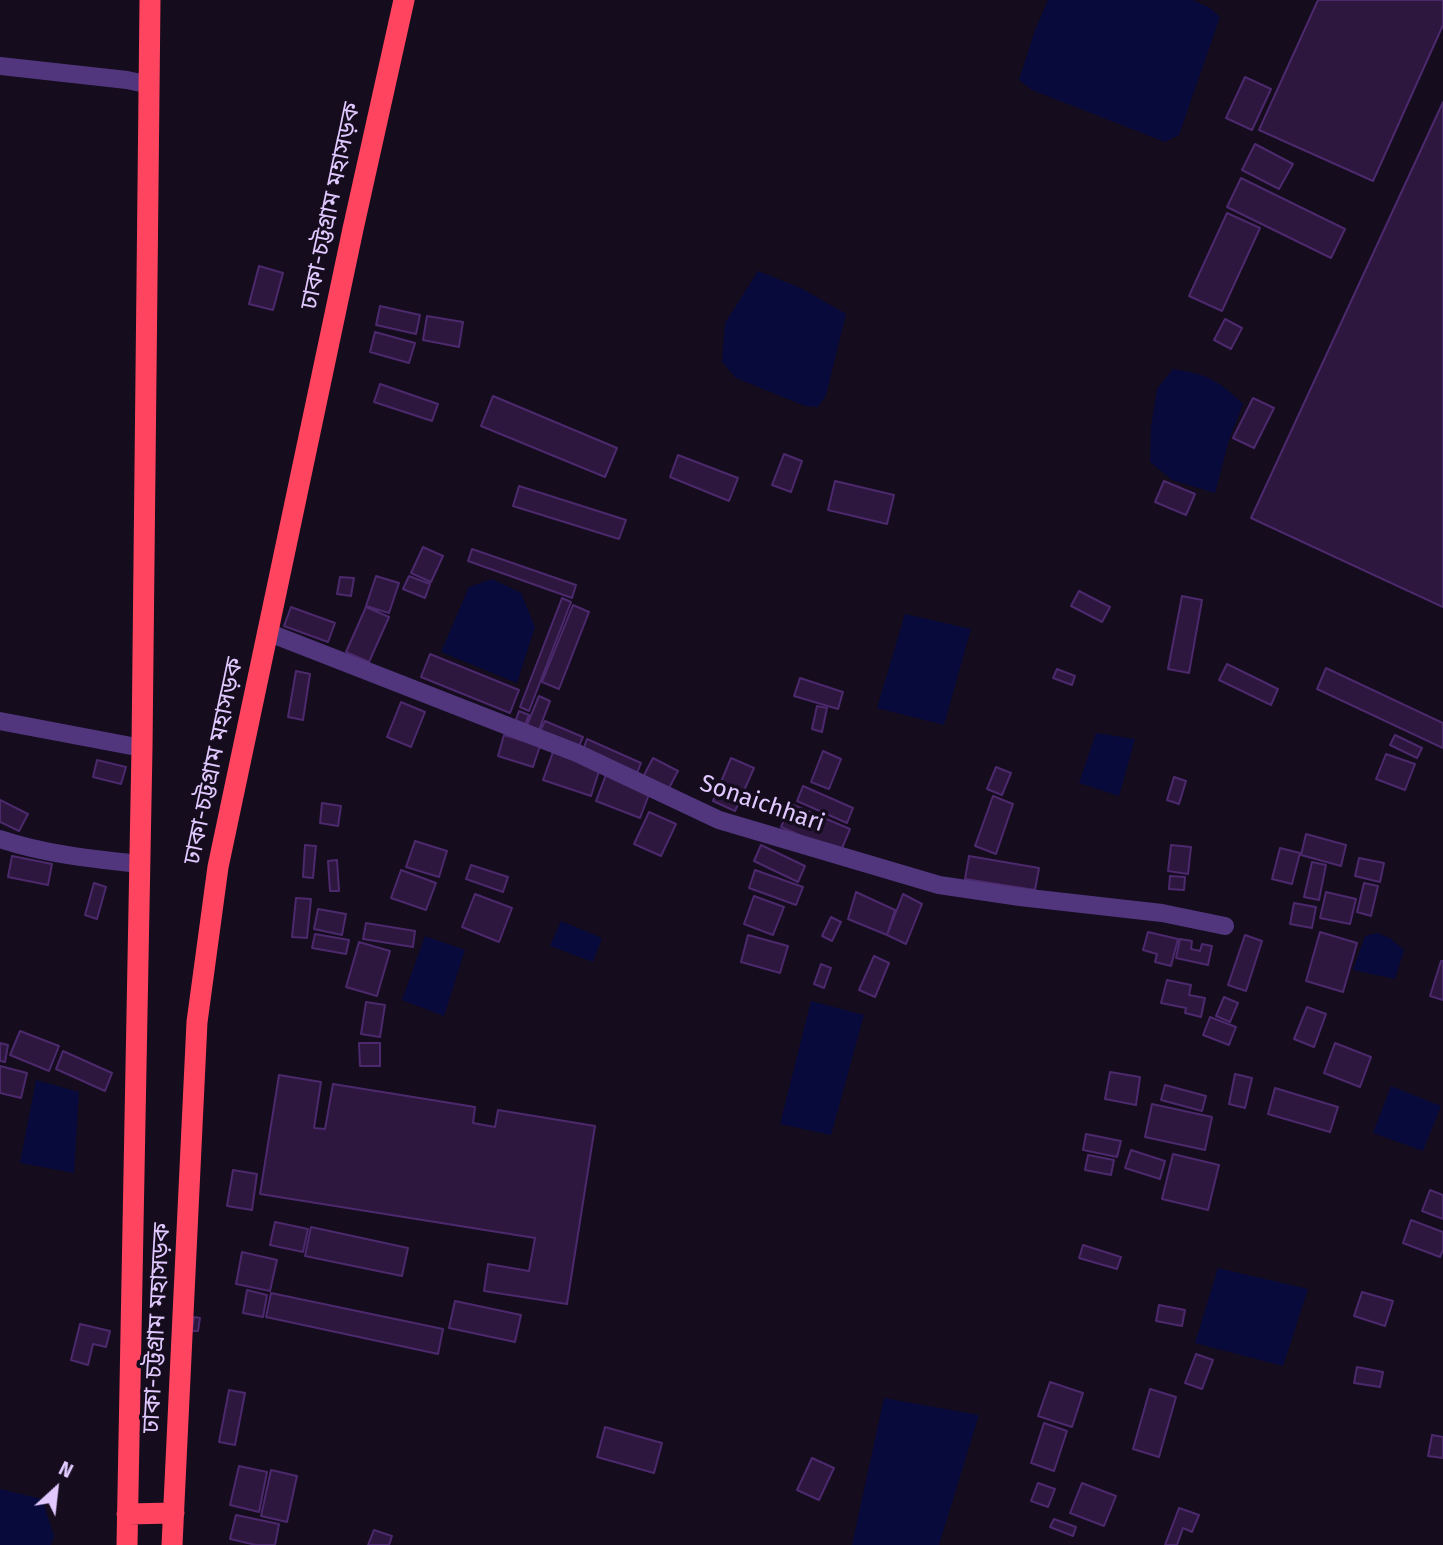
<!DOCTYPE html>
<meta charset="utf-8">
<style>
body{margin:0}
#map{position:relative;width:1443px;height:1545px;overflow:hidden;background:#150c1e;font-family:"Fira Sans",sans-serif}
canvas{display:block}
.north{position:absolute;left:21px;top:1454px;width:70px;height:70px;-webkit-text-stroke:5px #150c1e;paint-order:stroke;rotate:27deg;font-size:19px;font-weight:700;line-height:28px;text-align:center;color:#e1c9ff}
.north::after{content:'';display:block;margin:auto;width:24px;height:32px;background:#e1c9ff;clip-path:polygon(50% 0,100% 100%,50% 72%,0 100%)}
</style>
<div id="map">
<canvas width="1443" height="1545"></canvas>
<div class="north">N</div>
</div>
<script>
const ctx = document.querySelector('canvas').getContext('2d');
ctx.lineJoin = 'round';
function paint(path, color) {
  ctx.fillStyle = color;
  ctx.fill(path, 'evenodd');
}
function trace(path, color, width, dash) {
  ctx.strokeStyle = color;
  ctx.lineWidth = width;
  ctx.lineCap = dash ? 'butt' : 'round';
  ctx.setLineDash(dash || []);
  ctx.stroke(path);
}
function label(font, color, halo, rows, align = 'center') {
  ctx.font = font + ' "Fira Sans","Noto Sans Bengali",sans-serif';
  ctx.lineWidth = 7;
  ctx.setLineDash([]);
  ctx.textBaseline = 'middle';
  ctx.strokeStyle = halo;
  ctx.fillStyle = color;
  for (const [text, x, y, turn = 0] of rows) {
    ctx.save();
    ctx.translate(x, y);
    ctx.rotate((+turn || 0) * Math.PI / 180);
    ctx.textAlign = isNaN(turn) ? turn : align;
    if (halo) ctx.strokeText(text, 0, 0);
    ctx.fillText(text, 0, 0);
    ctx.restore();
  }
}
const water = new Path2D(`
 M 1048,0 L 1193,0 L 1210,8 L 1220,17 L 1179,135 L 1165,142 L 1032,90 L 1019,80 L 1035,30 Z
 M 758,271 L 801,288 L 846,314 L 826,395 L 818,407 L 805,406 L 736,378 L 722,362 L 725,323 Z
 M 1173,369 C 1207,374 1218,380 1243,404 L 1229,440 L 1215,493 L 1172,480 L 1150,462 L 1151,427 L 1157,389 Z
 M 492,579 L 521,593 L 535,627 L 517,683 L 441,652 L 469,587 Z
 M 905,614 L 971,629 L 944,725 L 877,708 Z
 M 1096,733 L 1135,739 L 1119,796 L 1079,783 Z
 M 561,921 L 602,938 L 593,962 L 550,946 Z
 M 1377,933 L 1390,938 L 1404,950 L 1395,979 L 1353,970 L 1365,936 Z
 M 425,936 L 465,950 L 444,1016 L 402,1000 Z
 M 811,1001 L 864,1015 L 831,1135 L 780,1124 Z
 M 36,1080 L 79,1092 L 74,1173 L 20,1163 Z
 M 1391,1086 L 1441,1106 L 1423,1151 L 1373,1133 Z
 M 1218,1268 L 1308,1289 L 1283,1366 L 1195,1343 Z
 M 884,1398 L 979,1415 L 939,1545 L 852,1545 Z
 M 0,1489 L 42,1499 L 54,1536 L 51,1545 L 0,1545 Z`);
const building = new Path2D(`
 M 1318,0 L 1443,0 L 1443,25 L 1373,181 L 1259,130 Z
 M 1245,77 L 1271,89 L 1252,130 L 1226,118 Z
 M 1443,102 L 1443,607 L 1251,518 Z
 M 1255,144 L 1293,164 L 1279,189 L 1242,170 Z
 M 1241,178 L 1345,229 L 1331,258 L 1227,207 Z
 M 1227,213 L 1260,228 L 1222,311 L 1189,296 Z
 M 259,266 L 283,273 L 273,310 L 249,304 Z
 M 380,306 L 420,315 L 416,334 L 376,325 Z
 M 427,316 L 463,322 L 459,347 L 423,340 Z
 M 1225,319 L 1242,328 L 1231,349 L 1214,340 Z
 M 375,332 L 415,343 L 409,363 L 370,352 Z
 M 380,384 L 438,404 L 432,421 L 374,402 Z
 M 493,396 L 617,448 L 605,477 L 481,426 Z
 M 1253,398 L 1274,408 L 1254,448 L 1233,438 Z
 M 784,454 L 802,461 L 791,492 L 772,485 Z
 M 678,455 L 738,478 L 729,501 L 670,477 Z
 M 835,481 L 894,495 L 887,524 L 828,510 Z
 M 1164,481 L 1195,494 L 1186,515 L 1155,502 Z
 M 519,486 L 626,520 L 619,539 L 513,506 Z
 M 423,547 L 443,556 L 431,582 L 411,573 Z
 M 472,549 L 576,585 L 572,598 L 468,561 Z
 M 376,576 L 399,583 L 389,613 L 366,606 Z
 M 409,576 L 430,584 L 425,598 L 403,589 Z
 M 340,577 L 354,578 L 351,596 L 337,594 Z
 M 1079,591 L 1110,607 L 1102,622 L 1071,606 Z
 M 1182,596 L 1202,600 L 1189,673 L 1168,669 Z
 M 562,598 L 571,602 L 529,711 L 520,707 Z
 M 573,605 L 589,612 L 559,689 L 542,682 Z
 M 291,607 L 335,623 L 328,642 L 284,626 Z
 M 366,607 L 389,617 L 369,662 L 346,652 Z
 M 430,654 L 519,690 L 510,713 L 421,677 Z
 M 1227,664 L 1278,689 L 1271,705 L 1219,680 Z
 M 1326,668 L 1443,723 L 1443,748 L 1317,689 Z
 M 1057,669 L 1075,676 L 1072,685 L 1053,678 Z
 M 296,671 L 310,674 L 303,720 L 288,717 Z
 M 800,678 L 843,692 L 838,709 L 794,696 Z
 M 539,696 L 550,701 L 537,735 L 525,730 Z
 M 401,702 L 425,712 L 411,747 L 387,737 Z
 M 817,706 L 827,708 L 822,732 L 812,729 Z
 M 519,711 L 529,715 L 523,729 L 514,725 Z
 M 545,721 L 583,737 L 578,748 L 540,731 Z
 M 504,735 L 540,746 L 533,767 L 498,756 Z
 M 1395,735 L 1422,748 L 1417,758 L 1390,745 Z
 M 587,739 L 641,763 L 637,773 L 583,750 Z
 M 823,751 L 841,759 L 829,789 L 811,782 Z
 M 553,752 L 600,768 L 591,796 L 543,780 Z
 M 1386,754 L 1415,764 L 1405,790 L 1376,779 Z
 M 653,758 L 678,771 L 668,790 L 643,777 Z
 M 731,758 L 754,768 L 735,811 L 713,801 Z
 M 97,760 L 126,767 L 121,784 L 93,777 Z
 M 996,767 L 1011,773 L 1002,795 L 987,789 Z
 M 607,772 L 651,789 L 640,818 L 596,801 Z
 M 1174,777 L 1186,781 L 1179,804 L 1167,800 Z
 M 803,786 L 853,808 L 847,823 L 797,801 Z
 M 993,796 L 1013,804 L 996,854 L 975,846 Z
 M 0,800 L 28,814 L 19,831 L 0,822 Z
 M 322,803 L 341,806 L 338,826 L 320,823 Z
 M 791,804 L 850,829 L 840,853 L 781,827 Z
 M 649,812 L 676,824 L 661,856 L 634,844 Z
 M 1306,834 L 1346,845 L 1341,866 L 1301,855 Z
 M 415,841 L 447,851 L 439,877 L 406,867 Z
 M 305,845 L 316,846 L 313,878 L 303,877 Z
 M 761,845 L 805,866 L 798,882 L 754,861 Z
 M 1171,845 L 1191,847 L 1188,874 L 1168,871 Z
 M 1280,848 L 1300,853 L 1292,884 L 1272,879 Z
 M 12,856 L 52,864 L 48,885 L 8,877 Z
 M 969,856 L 1039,868 L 1035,890 L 965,879 Z
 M 1359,858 L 1384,863 L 1380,882 L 1355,876 Z
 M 337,860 L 339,891 L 330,891 L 328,861 Z
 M 1312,862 L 1326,865 L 1319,900 L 1304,897 Z
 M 471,865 L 508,877 L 503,892 L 466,879 Z
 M 401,870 L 436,883 L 426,910 L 391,898 Z
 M 755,870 L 803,887 L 796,905 L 749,888 Z
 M 1170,876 L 1185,877 L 1184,890 L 1169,889 Z
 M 94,883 L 106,887 L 97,919 L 85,915 Z
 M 1364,883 L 1378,886 L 1371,916 L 1357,912 Z
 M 856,892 L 895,910 L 887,935 L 848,919 Z
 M 1326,892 L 1356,899 L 1350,924 L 1320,918 Z
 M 475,894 L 512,908 L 499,942 L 462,927 Z
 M 903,894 L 922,904 L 906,944 L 887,935 Z
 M 754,896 L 784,907 L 773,935 L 744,924 Z
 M 296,898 L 311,899 L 307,938 L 292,937 Z
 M 1294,903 L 1316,907 L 1312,928 L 1290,924 Z
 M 318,909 L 346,914 L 342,935 L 314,929 Z
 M 831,917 L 841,922 L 832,941 L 822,936 Z
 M 366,923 L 415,931 L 413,947 L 363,939 Z
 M 1148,932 L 1178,939 L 1171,966 L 1155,962 L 1157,954 L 1143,950 Z
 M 1320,932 L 1357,943 L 1343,992 L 1306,981 Z
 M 315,934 L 349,940 L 346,954 L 312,948 Z
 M 748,935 L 788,946 L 780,973 L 741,962 Z
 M 1245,935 L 1262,941 L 1246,991 L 1228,985 Z
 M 1180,939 L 1192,941 L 1191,949 L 1200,951 L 1202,944 L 1212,946 L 1208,965 L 1176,958 Z
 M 359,942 L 390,951 L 377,996 L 346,987 Z
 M 874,956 L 889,963 L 875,997 L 859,990 Z
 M 1441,961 L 1443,961 L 1443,1000 L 1430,996 Z
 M 821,964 L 831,968 L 824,988 L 814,984 Z
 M 1167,980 L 1191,985 L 1189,995 L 1205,998 L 1201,1017 L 1185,1013 L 1186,1008 L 1161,1003 Z
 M 1224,997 L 1238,1003 L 1230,1022 L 1216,1016 Z
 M 366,1002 L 385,1005 L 380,1037 L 361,1034 Z
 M 1307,1007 L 1326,1014 L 1314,1047 L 1294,1039 Z
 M 1210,1017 L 1236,1027 L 1229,1045 L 1203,1035 Z
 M 20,1031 L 59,1046 L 49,1071 L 10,1055 Z
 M 0,1043 L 8,1045 L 5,1062 L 0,1061 Z
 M 359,1043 L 380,1043 L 380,1066 L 360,1066 Z
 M 1335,1043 L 1371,1057 L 1360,1087 L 1324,1073 Z
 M 63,1051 L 112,1073 L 105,1091 L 56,1069 Z
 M 0,1066 L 27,1073 L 21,1098 L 0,1093 Z
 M 1110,1072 L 1140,1077 L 1136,1105 L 1105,1099 Z
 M 1235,1074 L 1252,1078 L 1245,1108 L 1229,1104 Z
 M 279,1075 L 321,1082 L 314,1128 L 325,1129 L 333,1084 L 475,1107 L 473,1123 L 495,1127 L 498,1110 L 595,1126 L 567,1304 L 484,1291 L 488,1264 L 529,1271 L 535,1238 L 260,1194 Z
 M 1165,1085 L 1206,1096 L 1202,1111 L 1161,1100 Z
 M 1275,1088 L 1338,1107 L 1330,1132 L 1268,1114 Z
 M 1152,1104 L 1212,1117 L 1205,1150 L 1145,1137 Z
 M 1086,1134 L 1121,1141 L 1117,1157 L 1083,1150 Z
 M 1131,1150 L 1165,1161 L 1160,1179 L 1125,1168 Z
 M 1173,1154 L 1219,1165 L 1208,1210 L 1162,1199 Z
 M 1088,1155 L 1114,1160 L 1111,1175 L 1085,1170 Z
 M 233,1170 L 257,1174 L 252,1210 L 227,1206 Z
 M 1430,1190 L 1443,1195 L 1443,1219 L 1422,1211 Z
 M 1411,1220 L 1443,1232 L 1443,1250 L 1440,1257 L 1403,1243 Z
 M 275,1222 L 308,1229 L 303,1252 L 270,1245 Z
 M 311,1227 L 408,1248 L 402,1276 L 305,1256 Z
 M 1083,1245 L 1121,1257 L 1117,1269 L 1079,1258 Z
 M 242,1252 L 277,1260 L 270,1291 L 236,1284 Z
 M 247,1290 L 267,1295 L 263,1317 L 243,1313 Z
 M 1362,1292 L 1393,1301 L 1385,1326 L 1354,1316 Z
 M 271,1293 L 443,1329 L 438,1354 L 266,1317 Z
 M 455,1301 L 521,1315 L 515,1342 L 449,1328 Z
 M 1159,1305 L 1185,1310 L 1182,1326 L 1156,1321 Z
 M 194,1317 L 200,1318 L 198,1331 L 192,1331 Z
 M 80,1324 L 110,1331 L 106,1347 L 93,1344 L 88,1365 L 71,1360 Z
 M 1196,1354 L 1213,1360 L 1202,1389 L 1185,1383 Z
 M 1357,1367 L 1383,1372 L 1380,1387 L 1354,1383 Z
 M 1050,1382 L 1083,1393 L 1072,1427 L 1038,1416 Z
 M 1150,1389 L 1176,1397 L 1159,1457 L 1133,1449 Z
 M 229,1390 L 245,1393 L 235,1445 L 219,1442 Z
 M 1044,1423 L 1067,1431 L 1054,1471 L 1031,1463 Z
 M 605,1427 L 662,1443 L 654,1473 L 597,1457 Z
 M 1432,1435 L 1443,1437 L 1443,1458 L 1428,1456 Z
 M 812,1458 L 834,1468 L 819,1500 L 797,1490 Z
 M 239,1466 L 267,1472 L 259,1512 L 230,1505 Z
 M 271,1470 L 297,1476 L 287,1522 L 261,1516 Z
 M 1038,1483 L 1055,1489 L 1048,1507 L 1031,1501 Z
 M 1082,1483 L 1116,1496 L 1104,1526 L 1070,1513 Z
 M 1179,1508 L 1199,1515 L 1192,1532 L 1183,1528 L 1177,1545 L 1165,1545 Z
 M 236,1515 L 279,1524 L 275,1545 L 256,1545 L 230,1539 Z
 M 1054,1519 L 1076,1527 L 1073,1536 L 1050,1527 Z
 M 374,1530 L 392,1536 L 389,1545 L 368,1545 Z`);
const minor = new Path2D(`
 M 0,66 L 127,80 L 150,85
 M 267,632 L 577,753 L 719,820 L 939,885 L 1020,897 L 1162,913 L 1225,926
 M 0,721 L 142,748
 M 0,839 C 44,854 93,859 139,864`);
const highway = new Path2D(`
 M 127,1514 L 174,1513
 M 127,1545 L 142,748 L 150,0
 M 172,1545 L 197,1022 L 218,867 L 353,229 L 404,0`);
const streetNames = [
 ["ঢাকা-চট্টগ্রাম মহাসড়ক",331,206,-78],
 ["ঢাকা-চট্টগ্রাম মহাসড়ক",214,761,-78],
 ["Sonaichhari",762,804,19],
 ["ঢাকা-চট্টগ্রাম মহাসড়ক",157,1328,-87]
];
paint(water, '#080a3b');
paint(building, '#2d173f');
trace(building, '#4c296c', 2);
trace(minor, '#51367e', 18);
trace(highway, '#ff445f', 21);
label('24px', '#e1c9ff', '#150c1e', streetNames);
</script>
